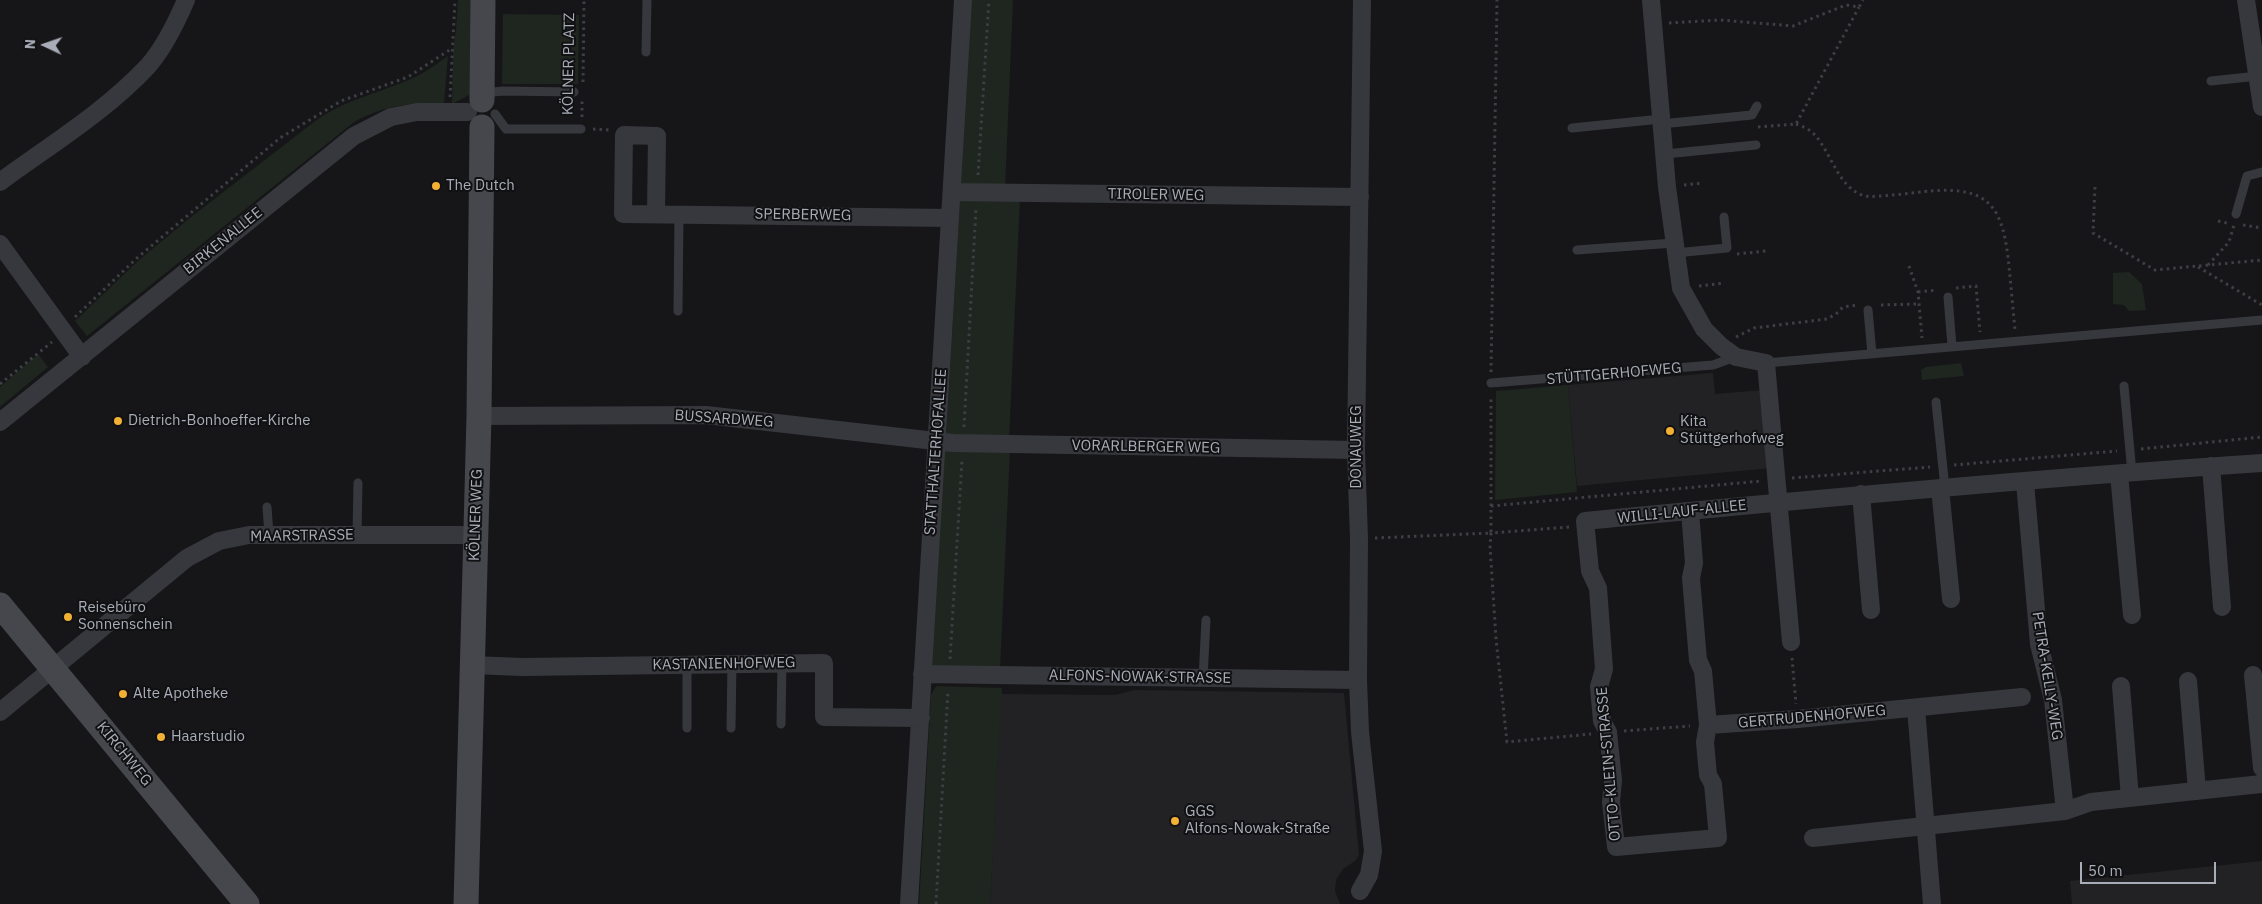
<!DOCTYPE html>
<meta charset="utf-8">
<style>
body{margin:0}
#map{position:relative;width:2262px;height:904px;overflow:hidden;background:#161618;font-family:"IBM Plex Sans",sans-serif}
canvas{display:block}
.north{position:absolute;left:20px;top:20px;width:50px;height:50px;-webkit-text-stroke:4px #111113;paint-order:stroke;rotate:273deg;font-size:14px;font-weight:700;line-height:20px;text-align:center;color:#a8adb8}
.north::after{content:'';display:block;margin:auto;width:18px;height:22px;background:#a8adb8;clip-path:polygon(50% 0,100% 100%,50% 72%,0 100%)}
.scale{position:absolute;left:2080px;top:862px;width:136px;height:22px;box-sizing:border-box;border:2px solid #a8adb8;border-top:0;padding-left:6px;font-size:15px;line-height:18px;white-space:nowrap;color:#a8adb8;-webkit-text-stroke:4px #111113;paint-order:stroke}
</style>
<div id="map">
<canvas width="2262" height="904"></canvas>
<div class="north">N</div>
<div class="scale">50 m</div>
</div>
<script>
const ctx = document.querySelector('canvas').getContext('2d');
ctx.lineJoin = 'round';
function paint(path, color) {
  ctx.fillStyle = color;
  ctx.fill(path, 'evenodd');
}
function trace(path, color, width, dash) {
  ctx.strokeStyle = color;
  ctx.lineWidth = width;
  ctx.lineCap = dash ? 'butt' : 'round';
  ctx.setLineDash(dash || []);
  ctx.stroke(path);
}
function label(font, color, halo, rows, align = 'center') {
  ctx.font = font + ' "IBM Plex Sans",sans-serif';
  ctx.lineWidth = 4;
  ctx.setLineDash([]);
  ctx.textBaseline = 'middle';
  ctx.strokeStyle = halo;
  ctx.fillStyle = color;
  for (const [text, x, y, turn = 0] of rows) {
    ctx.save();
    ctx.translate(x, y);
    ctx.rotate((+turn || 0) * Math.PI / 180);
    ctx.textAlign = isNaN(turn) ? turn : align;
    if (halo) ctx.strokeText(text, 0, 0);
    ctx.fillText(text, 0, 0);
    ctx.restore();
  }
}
const built = new Path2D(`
 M 1713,373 L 1715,394 L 1764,390 L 1771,468 L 1577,486 L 1568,385 Z
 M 1135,690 L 1344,693 L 1359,855 L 1355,861 L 1343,869 L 1336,880 L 1335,891 L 1340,904 L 990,904 L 1001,694 L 1115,695 Z
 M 2262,861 L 2262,904 L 2072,904 L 2070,881 Z`);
const green = new Path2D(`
 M 458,0 L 474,0 L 473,93 L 452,104 L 453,51 L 456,30 Z
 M 971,0 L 1013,0 L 1005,189 L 960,188 Z
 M 503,14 L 579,15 L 578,84 L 502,84 Z
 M 448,56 L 444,103 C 406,104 388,104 354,122 L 87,336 L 75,321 L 139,260 L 191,217 L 314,122 C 345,99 381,93 415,77 C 427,72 437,63 448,56 Z
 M 960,198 L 1020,199 L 1009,439 L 946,436 Z
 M 2129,272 L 2142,284 L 2146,310 L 2129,311 L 2124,305 L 2113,304 L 2113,273 Z
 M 38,354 L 48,367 L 0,407 L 0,387 Z
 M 1961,363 L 1964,376 L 1922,380 L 1921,370 L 1926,367 Z
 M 1568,385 L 1577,492 L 1495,500 L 1496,391 Z
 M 943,446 L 1010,449 L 1000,671 L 929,669 Z
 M 936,686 L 1002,688 L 990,904 L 919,904 L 931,695 Z`);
const path = new Path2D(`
 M 1669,23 L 1720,20 L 1793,26 L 1846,5 L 1859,7 L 1863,0
 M 583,82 L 584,0
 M 450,97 L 455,0
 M 582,117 L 582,101
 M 1796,124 C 1802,126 1809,129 1813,133 C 1832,152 1837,188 1865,196 C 1874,198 1918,192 1930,191 C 1992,186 2003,209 2009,266 C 2011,287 2013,309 2015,330
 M 1758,127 L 1796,124 L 1859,7
 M 593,129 L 609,130
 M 978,175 L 989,0
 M 1684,185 L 1703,183
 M 2095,187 L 2093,233 L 2155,270 L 2262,260
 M 2218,221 L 2227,223
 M 2243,225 L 2262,228
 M 1737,254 L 1766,251
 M 2208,265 L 2229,242 L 2234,225
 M 1909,266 L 1918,292 L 1922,338
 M 2198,267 L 2262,305
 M 1699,286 L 1725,283
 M 1956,288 L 1976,286 L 1980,332
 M 1918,292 L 1937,290
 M 1881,305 L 1918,304
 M 75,317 L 137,258 L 280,138 L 341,101 L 408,77 L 451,49
 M 1736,337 L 1754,328 L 1827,319 L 1836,314 L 1843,307 L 1858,305
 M 1491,372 L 1497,0
 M 0,384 L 52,342
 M 964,427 L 976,208
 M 2141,449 L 2262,437
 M 1954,465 L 2117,451
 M 1792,478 L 1930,467
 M 1491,506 L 1761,481
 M 1569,527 L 1491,533 L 1490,546 L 1496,639 L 1507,742 L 1591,734
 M 1375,538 L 1491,533 L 1491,396
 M 1792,658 L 1796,704
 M 950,659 L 962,460
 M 1624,731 L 1690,726
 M 936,904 L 948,690`);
const lane = new Path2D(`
 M 646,52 L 647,0
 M 2211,81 L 2258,76
 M 484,93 L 503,91 L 574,92
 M 495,114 L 506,129 L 581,129
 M 1661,124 L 1752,115 L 1757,106
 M 1572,128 L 1661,119
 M 1665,154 L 1756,145
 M 2236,214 L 2247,176 L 2262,172
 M 1577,250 L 1674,243
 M 1675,253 L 1727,248 L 1724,217
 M 1948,297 L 1952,346
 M 1868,310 L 1872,354
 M 678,311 L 679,214
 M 1766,363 L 2262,320
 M 1491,383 L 1713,365 L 1735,357
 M 2124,386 L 2132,473
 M 1936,402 L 1945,488
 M 267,507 L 269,535
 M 357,535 L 358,483
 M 1203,678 L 1206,620
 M 781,724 L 782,663
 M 687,728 L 687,664
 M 731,728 L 732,663`);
const street = new Path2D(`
 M 1651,0 L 1667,187 L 1681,288 L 1704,329 L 1721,346 L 1736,357 L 1766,363 L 1791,642
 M 2246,0 L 2262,107
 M 0,182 C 50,145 105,112 148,66 C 163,49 177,21 186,0
 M 952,192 L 1360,197
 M 656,213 L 657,136 L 624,135 L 623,214 L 950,218
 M 0,244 L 82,357
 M 479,416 L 706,415 L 953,443 L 1356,450
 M 0,422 L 354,136 L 391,117 L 417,112 L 468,112
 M 2211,466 L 2222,607
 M 2119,474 L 2132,615
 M 2025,482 L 2039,644 L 2053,700 L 2065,811
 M 1940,488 L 1951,599
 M 1861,494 L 1871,610
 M 1690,511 L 1694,563 L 1691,578 L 1698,660 L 1703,671 L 1708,725 L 1705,742 L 1708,775 L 1713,784 L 1718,838 L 1616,847 L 1611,802 L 1613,780 L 1608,732 L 1602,721 L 1599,687 L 1604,669 L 1598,588 L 1590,571 L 1585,521 C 1811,499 2036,478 2262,463
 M 472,665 L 522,667 L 824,663 L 824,717 L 921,718
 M 922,674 L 1358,680
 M 2253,675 L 2262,768
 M 2188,681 L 2197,791
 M 2121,686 L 2130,798
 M 1916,708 L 1932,904
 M 0,712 L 187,558 L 219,541 L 249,535 L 475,535
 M 1708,725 L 1798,719 L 2022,697
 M 1813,838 L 2065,811 L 2091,802 L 2262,784
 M 1360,891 L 1369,875 L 1373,851 L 1360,732 L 1358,680 L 1359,539 L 1356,450 L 1362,0
 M 909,904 L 963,0`);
const secondary = new Path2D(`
 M 482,100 L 483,0
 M 0,605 L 247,904
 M 466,904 L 479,416 L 482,127`);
const markers = [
 [436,186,5,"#f2b134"],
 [118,421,5,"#f2b134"],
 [1670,431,5,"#f2b134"],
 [68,617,5,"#f2b134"],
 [123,694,5,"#f2b134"],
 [161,737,5,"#f2b134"],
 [1175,821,5,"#f2b134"]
];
const streetNames = [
 ["KÖLNER PLATZ",569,64,-89],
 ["TIROLER WEG",1156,195,1],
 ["SPERBERWEG",803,215,1],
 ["BIRKENALLEE",223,241,-39],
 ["STÜTTGERHOFWEG",1614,374,-5],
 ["BUSSARDWEG",724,419,4],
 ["VORARLBERGER WEG",1146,447,1],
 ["DONAUWEG",1357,447,-90],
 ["STATTHALTERHOFALLEE",936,452,-86],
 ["WILLI-LAUF-ALLEE",1682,512,-6],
 ["KÖLNER WEG",476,515,-88],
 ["MAARSTRASSE",302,536,-1],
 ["KASTANIENHOFWEG",724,664,-1],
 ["PETRA-KELLY-WEG",2047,676,81],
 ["ALFONS-NOWAK-STRASSE",1140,677,1],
 ["GERTRUDENHOFWEG",1812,717,-5],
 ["KIRCHWEG",124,754,51],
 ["OTTO-KLEIN-STRASSE",1609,764,-95]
];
const poiNames = [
 ["The Dutch",446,186],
 ["Dietrich-Bonhoeffer-Kirche",128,421],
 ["Kita",1680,422],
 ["Stüttgerhofweg",1680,439],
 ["Reisebüro",78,608],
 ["Sonnenschein",78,625],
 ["Alte Apotheke",133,694],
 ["Haarstudio",171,737],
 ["GGS",1185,812],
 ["Alfons-Nowak-Straße",1185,829]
];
paint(built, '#222225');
paint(green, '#1e261f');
trace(path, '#3d3f44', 3, [2.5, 4]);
trace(lane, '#37383d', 9);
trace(street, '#37383d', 18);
trace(secondary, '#45474d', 25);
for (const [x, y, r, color] of markers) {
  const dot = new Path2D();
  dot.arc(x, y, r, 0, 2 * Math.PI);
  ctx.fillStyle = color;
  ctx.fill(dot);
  trace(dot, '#111113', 2);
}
label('15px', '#a8adb8', '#111113', streetNames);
label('15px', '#a8adb8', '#111113', poiNames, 'left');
</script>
